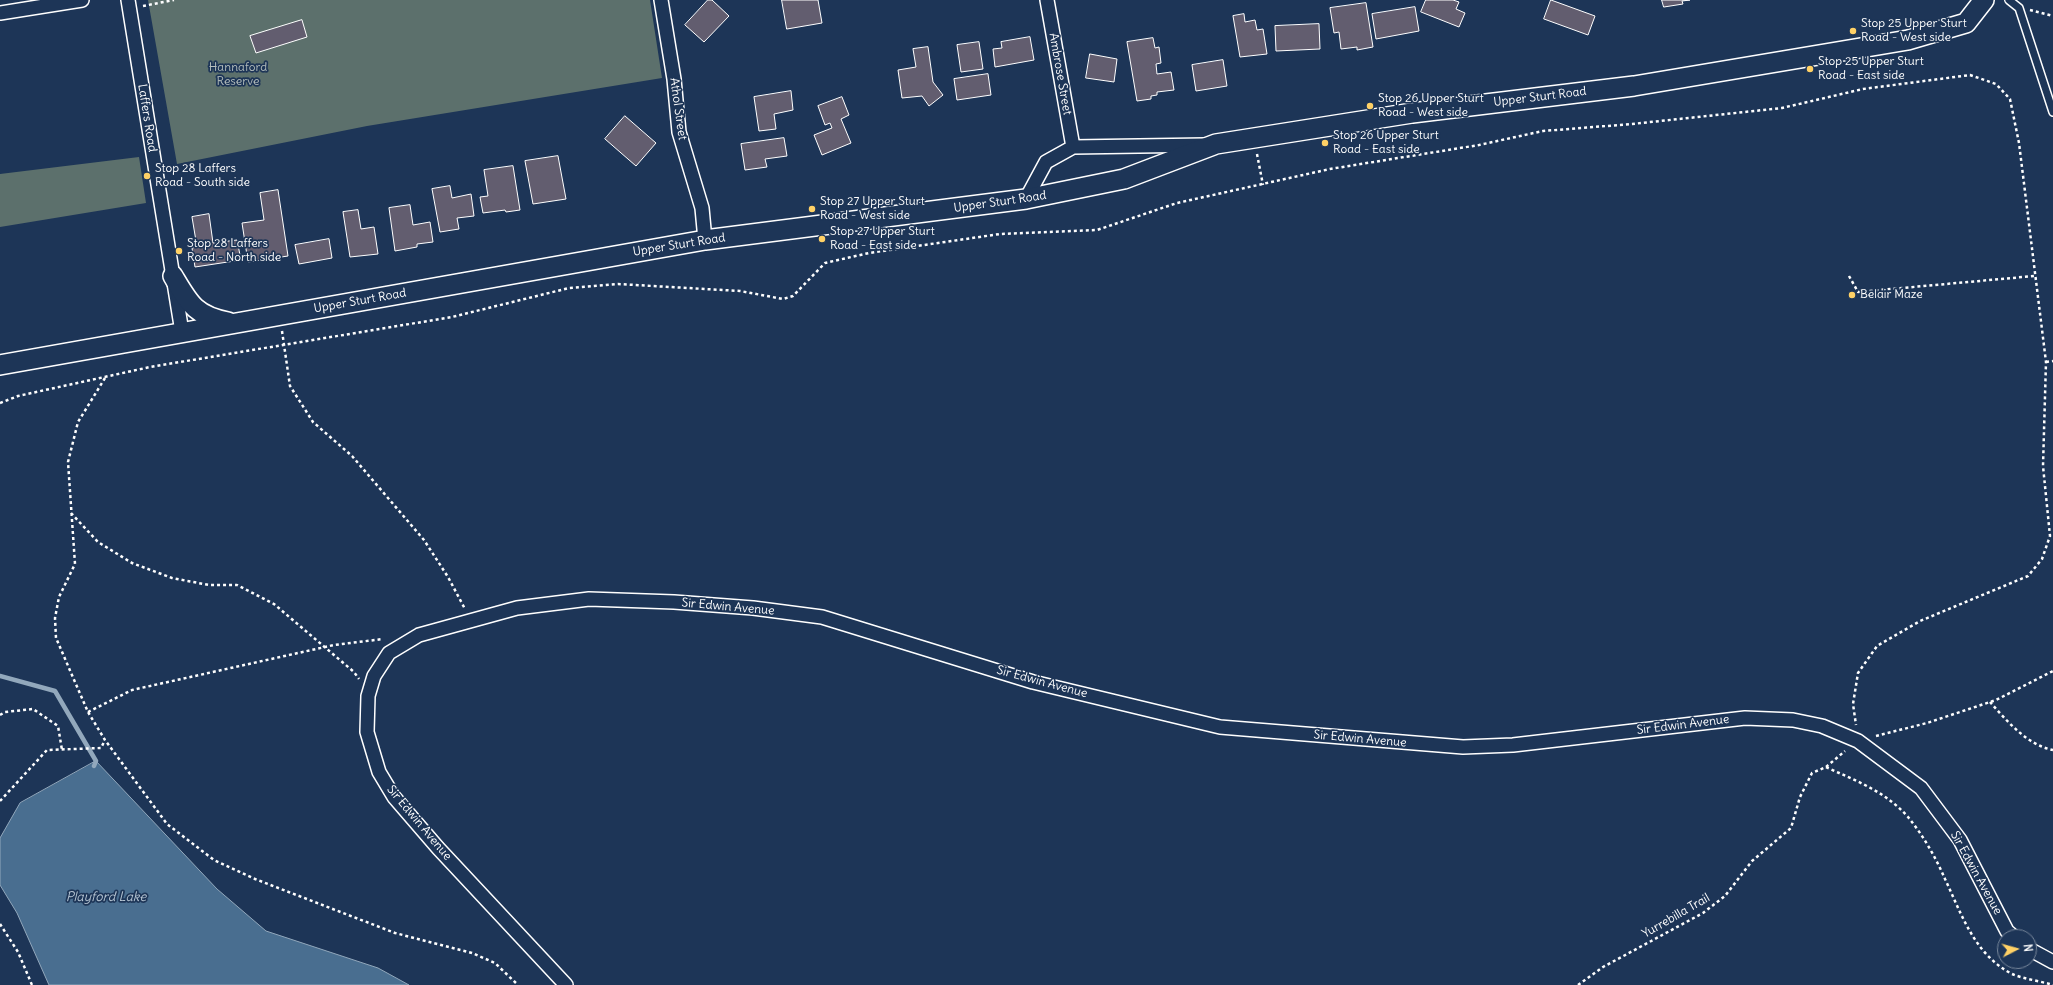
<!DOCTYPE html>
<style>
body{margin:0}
#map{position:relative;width:2053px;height:985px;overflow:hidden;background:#1d3557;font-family:Delius,sans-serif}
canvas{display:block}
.north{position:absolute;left:1997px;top:929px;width:40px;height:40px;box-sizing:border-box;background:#1d3557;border:1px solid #77869a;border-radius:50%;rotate:84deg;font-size:11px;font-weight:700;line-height:16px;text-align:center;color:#fff}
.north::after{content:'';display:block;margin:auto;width:14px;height:18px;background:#ffd166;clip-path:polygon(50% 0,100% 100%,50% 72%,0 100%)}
</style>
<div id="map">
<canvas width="2053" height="985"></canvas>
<div class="north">N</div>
</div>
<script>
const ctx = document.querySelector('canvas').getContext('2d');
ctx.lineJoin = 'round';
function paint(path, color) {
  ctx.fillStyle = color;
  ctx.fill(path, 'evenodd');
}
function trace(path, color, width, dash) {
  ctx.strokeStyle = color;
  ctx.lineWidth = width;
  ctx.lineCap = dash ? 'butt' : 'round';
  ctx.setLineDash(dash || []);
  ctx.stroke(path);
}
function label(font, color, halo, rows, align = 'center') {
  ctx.font = font + ' Delius,sans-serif';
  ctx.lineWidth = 3.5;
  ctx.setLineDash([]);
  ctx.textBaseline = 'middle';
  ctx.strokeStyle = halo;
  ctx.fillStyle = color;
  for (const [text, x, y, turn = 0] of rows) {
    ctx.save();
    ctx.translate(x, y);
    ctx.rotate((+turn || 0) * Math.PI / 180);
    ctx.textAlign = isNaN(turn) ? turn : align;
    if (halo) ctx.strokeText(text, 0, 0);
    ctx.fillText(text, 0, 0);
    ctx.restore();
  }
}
const green = new Path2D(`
 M 148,0 L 650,0 L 662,78 L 367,126 L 177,164 Z
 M 139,157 L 146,203 L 0,227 L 0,174 Z`);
const water = new Path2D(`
 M 96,761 L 217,889 L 266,931 L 378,968 L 409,985 L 49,985 L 17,913 L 0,885 L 0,838 L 20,803 Z`);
const stream = new Path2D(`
 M 0,676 L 55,691 L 96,761 L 94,766`);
const building = new Path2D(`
 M 708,0 L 712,0 L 729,16 L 704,42 L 685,25 Z
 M 782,0 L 818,0 L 822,23 L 787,29 Z
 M 1426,0 L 1453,0 L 1459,2 L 1456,9 L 1465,13 L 1459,27 L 1421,12 Z
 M 1551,0 L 1595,16 L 1588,35 L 1544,19 Z
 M 1662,0 L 1690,0 L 1682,1 L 1683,4 L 1664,7 Z
 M 1366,3 L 1373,47 L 1357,50 L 1357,47 L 1341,49 L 1339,32 L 1334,33 L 1330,8 Z
 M 1415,7 L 1419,31 L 1376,39 L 1372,14 Z
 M 1244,14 L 1245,22 L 1255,20 L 1257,30 L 1263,29 L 1267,54 L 1240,57 L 1233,16 Z
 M 302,20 L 307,37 L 256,53 L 250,36 Z
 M 1319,24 L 1320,49 L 1276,51 L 1275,26 Z
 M 1030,37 L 1034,60 L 995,67 L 993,49 L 1002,48 L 1001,42 Z
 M 1153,38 L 1155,48 L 1159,47 L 1161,63 L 1156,64 L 1157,74 L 1171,72 L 1174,90 L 1157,92 L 1157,95 L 1151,96 L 1151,99 L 1137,101 L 1127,42 Z
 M 979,42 L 983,69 L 961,72 L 957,45 Z
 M 928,47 L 933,82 L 943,95 L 929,106 L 922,96 L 902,98 L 898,70 L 916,67 L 913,49 Z
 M 1090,54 L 1117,59 L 1114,82 L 1086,78 Z
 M 1223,60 L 1227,86 L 1196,91 L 1192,65 Z
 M 988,74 L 991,95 L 957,100 L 954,79 Z
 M 791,91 L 793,110 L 774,114 L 776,129 L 759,131 L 754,97 Z
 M 842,97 L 849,115 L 841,119 L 851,143 L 822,155 L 814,135 L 832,128 L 830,123 L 825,125 L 818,106 Z
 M 625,116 L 656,143 L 636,166 L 605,139 Z
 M 784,138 L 787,156 L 765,159 L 767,167 L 745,170 L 741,144 Z
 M 558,156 L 566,199 L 533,204 L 525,161 Z
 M 513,166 L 520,210 L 506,212 L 505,210 L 483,213 L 480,197 L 488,196 L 484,170 Z
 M 450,186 L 452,198 L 471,194 L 474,216 L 457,218 L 459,229 L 440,232 L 432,189 Z
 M 278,190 L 288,256 L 248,262 L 242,223 L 264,220 L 260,193 Z
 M 410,205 L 413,225 L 430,222 L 433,242 L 417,244 L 417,247 L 395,251 L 389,208 Z
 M 358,210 L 361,229 L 374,227 L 378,254 L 350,257 L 343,212 Z
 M 209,214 L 213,243 L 237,240 L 241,260 L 195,267 L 192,248 L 197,247 L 192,217 Z
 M 329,239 L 332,258 L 299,264 L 295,245 Z`);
const path = new Path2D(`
 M 143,6 L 174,0
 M 2030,10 L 2053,16
 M 1257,154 L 1263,185
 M 1849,276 L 1858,292 L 2034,276
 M 282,331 L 290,386 L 313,422 L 352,456 L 424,540 L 448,577 L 465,609
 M 2046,362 L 2053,361
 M 105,378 L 78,422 L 68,462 L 75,564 L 59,597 L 55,618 L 56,638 L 88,712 L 105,740 L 167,824 L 214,860 L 255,879 L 395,933 L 472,953 L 495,963 L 518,985
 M 0,403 L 18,396 L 150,367 L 452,317 L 569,288 L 618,284 L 740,291 L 783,299 L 793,296 L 825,263 L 869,253 L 1000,234 L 1097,230 L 1177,203 L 1330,169 L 1479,145 L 1543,131 L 1632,124 L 1782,108 L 1863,89 L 1970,75 L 1996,84 L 2010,99 L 2019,143 L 2046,362 L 2043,466 L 2050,536 L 2042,559 L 2028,576 L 1920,621 L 1877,646 L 1858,673 L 1853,704 L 1856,725
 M 71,513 L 98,542 L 132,563 L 172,578 L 209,585 L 237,585 L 274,604 L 354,672 L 359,679
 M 1990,702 C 2007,721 2027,745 2053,750
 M 88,712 L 132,690 L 334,645 L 383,639
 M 0,715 L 5,712 L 33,709 L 58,726 L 62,750
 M 1876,736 L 1927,723 L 1996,700 L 2053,671
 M 1826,767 C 1856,781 1885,791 1908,817 C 1923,835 1936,858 1945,879 C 1962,915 1974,954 2012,974 C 2024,979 2040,981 2053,985
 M 0,801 L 47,750 L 101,748 L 105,740
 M 0,924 L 18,952 L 32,985
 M 1578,985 L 1603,967 L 1703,913 L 1725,896 L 1752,861 L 1791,828 L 1800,797 L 1812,773 L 1826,767 L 1845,751`);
const service = new Path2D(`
 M 2009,0 L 2019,8 L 2053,112`);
const minor = new Path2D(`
 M 128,0 L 182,332
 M 661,0 L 674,79 L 679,132 L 702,208 L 705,240
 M 1047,0 L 1073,147 L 1205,145
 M 0,13 L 82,0
 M 1026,199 L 1046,162 L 1073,147
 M 2029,949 L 2053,962
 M 566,985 L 438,848 L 394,797 L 379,772 L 367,732 L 368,696 L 374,676 L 389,653 L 419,635 L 517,608 L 589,599 L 674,602 L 753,608 L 822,617 L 1033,682 L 1220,727 L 1463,747 L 1513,745 L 1745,718 L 1793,720 L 1822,726 L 1858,741 L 1921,788 L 1960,840 L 2007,931 L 2014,937`);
const secondary = new Path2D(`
 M 173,276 C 189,303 195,316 228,322
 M 0,365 L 705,240 L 1026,199 L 1124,179 L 1216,144 L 1254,138 L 1412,113 L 1634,86 L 1908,40 L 1966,23 L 1984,0`);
const markers = [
 [1853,31,4,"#ffd166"],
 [1810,69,4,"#ffd166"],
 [1370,106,4,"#ffd166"],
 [1325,143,4,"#ffd166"],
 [147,176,4,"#ffd166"],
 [812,209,4,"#ffd166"],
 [822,239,4,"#ffd166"],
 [179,251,4,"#ffd166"],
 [1852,295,4,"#ffd166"]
];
const poiNames = [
 ["Stop 25 Upper Sturt",1861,24],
 ["Road - West side",1861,38],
 ["Stop 25 Upper Sturt",1818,62],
 ["Road - East side",1818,76],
 ["Stop 26 Upper Sturt",1378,99],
 ["Road - West side",1378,113],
 ["Stop 26 Upper Sturt",1333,136],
 ["Road - East side",1333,150],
 ["Stop 28 Laffers",155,169],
 ["Road - South side",155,183],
 ["Stop 27 Upper Sturt",820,202],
 ["Road - West side",820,216],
 ["Stop 27 Upper Sturt",830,232],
 ["Road - East side",830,246],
 ["Stop 28 Laffers",187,244],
 ["Road - North side",187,258],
 ["Belair Maze",1860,295]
];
const parkNames = [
 ["Hannaford",238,68],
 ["Reserve",238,82]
];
const streetNames = [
 ["Ambrose Street",1060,74,80],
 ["Upper Sturt Road",1540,97,-7],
 ["Athol Street",678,109,82],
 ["Laffers Road",147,118,81],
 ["Upper Sturt Road",1000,202,-8],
 ["Upper Sturt Road",679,245,-9],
 ["Upper Sturt Road",360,301,-10],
 ["Sir Edwin Avenue",728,607,5],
 ["Sir Edwin Avenue",1042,682,15],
 ["Sir Edwin Avenue",1683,725,-7],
 ["Sir Edwin Avenue",1360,739,5],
 ["Sir Edwin Avenue",419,823,50],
 ["Sir Edwin Avenue",1976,873,61],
 ["Yurrebilla Trail",1676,916,-30]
];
const waterNames = [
 ["Playford Lake",106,897]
];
paint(green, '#5c706c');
paint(water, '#496e90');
trace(water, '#92a8bc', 1);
trace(stream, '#92a8bc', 4.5);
paint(building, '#625d6f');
trace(building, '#fff', 1);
trace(service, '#fff', 10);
trace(minor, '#fff', 16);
trace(secondary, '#fff', 22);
trace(path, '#fff', 2.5, [3, 3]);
trace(service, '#1d3557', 7);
trace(minor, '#1d3557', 13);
trace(secondary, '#1d3557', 19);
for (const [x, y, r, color] of markers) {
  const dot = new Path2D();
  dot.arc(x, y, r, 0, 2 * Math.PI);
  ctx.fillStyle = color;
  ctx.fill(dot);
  trace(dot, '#1d3557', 1.5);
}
label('12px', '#fff', '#1d3557', poiNames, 'left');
label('12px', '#b6bfbd', '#1d3557', parkNames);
label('12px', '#fff', '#1d3557', streetNames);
label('italic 13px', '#b6c5d3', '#1d3557', waterNames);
</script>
